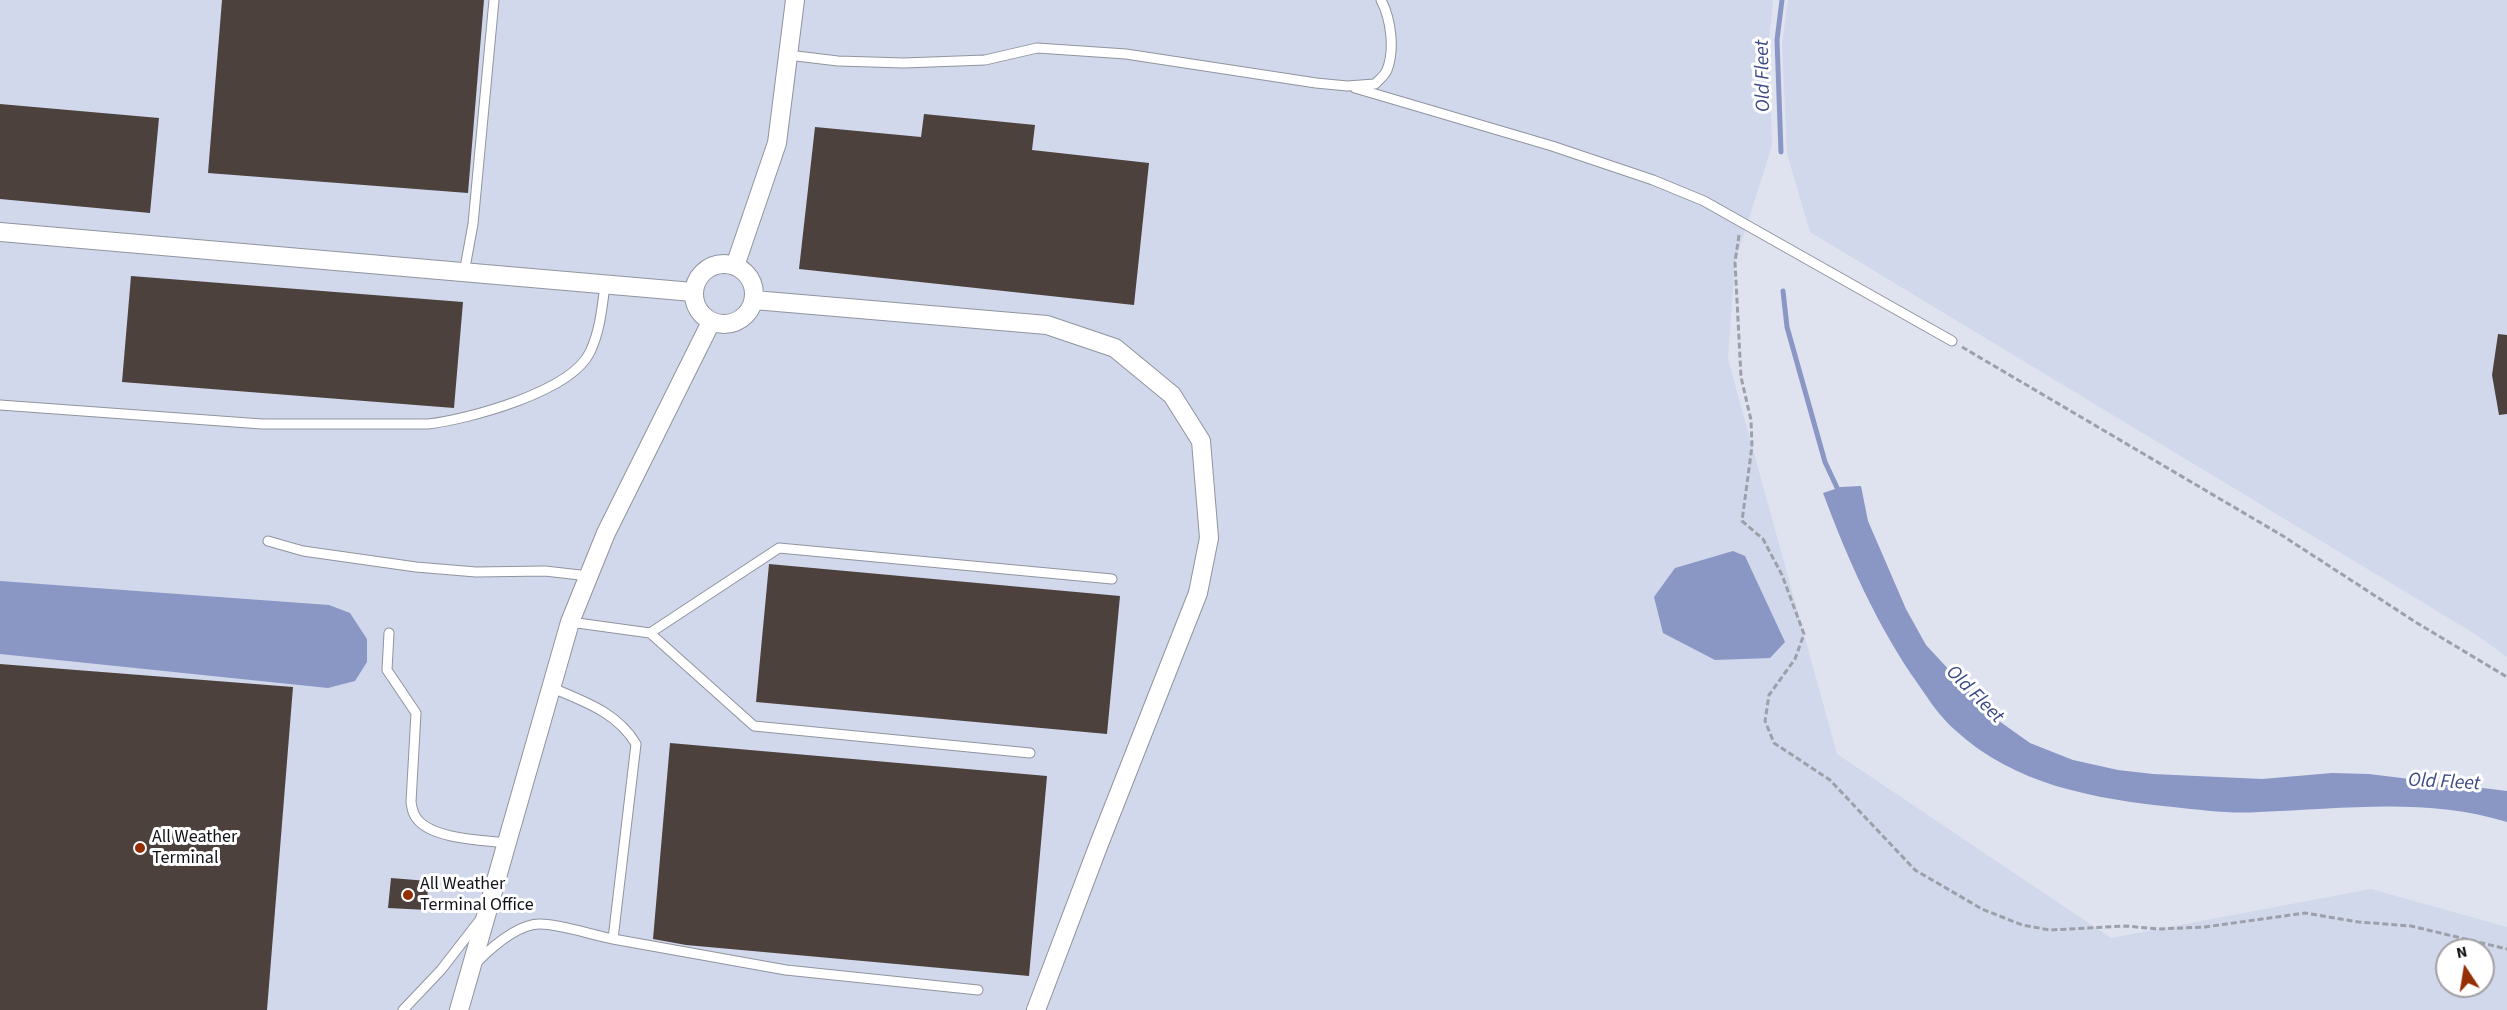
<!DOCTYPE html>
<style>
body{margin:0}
#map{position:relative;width:2507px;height:1010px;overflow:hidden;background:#dfe3f0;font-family:"Source Sans 3",sans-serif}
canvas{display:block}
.north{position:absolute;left:2435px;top:938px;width:60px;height:60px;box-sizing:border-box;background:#fff;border:2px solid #a1a1a3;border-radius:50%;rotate:348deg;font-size:16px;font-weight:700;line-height:24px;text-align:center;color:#131418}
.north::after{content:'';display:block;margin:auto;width:21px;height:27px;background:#942e04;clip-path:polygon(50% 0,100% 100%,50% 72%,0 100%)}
</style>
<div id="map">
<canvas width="2507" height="1010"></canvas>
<div class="north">N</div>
</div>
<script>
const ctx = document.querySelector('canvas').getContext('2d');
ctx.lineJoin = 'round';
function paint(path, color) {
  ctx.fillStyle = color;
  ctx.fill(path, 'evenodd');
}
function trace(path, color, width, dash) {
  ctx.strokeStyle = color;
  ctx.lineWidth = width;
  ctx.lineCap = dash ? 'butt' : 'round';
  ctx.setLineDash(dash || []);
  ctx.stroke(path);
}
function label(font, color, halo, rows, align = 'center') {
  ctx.font = font + ' "Source Sans 3",sans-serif';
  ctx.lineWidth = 6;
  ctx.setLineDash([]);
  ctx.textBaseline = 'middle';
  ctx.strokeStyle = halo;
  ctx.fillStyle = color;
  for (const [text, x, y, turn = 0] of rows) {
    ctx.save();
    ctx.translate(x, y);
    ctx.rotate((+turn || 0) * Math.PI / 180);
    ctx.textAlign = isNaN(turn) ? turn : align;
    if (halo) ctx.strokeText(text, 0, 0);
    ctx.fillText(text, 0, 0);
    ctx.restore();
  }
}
const built = new Path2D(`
 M 0,0 L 1773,0 L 1769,42 L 1772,146 L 1735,262 L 1728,359 L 1837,754 L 2111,938 L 2371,889 L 2507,927 L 2507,1010 L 0,1010 ZM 2447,950 L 2483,950 L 2483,986 L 2447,986 Z
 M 1788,0 L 2507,0 L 2507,657 L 2475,634 L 1810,232 L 1787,154 L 1782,44 Z`);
const water = new Path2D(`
 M 1861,486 L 1868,521 L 1906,609 L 1926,645 L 1992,716 L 2030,743 L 2073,760 L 2118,770 L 2153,774 L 2262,779 L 2332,773 L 2369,774 L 2507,791 L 2507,822 C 2427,797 2342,809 2259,812 C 2230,814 2202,810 2173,807 C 2095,799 2014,785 1955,730 C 1940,717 1929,700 1918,684 C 1877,626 1848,560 1823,493 L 1841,487 Z
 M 1733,551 L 1745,556 L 1785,642 L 1770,658 L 1715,660 L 1663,633 L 1654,597 L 1675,568 Z
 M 0,581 L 329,605 L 350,613 L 367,639 L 367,662 L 355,681 L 328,688 L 0,654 Z`);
const stream = new Path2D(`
 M 1781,152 L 1777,40 L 1782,0
 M 1783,291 L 1787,327 L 1825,462 L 1840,494`);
const building = new Path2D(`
 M 222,0 L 484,0 L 468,193 L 208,173 Z
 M 0,104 L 159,118 L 150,213 L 0,199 Z
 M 924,114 L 1035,125 L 1032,150 L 1149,163 L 1134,305 L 799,269 L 815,127 L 921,137 Z
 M 131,276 L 463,302 L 454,408 L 122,382 Z
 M 2498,334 L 2507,335 L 2507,414 L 2499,415 L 2492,375 Z
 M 769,564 L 1120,596 L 1107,734 L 756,702 Z
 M 0,664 L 293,687 L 267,1010 L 0,1010 Z
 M 670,743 L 1047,776 L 1029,976 L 686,945 L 653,939 Z
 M 391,878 L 428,881 L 427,910 L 388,908 Z`);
const path = new Path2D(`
 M 1739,235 L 1735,262 L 1741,377 L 1751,420 L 1752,446 L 1742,521 L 1763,539 L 1782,575 L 1804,634 L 1795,659 L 1769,695 L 1765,721 L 1774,743 L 1830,780 L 1915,870 L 1982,909 L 2022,925 L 2050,930 L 2126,926 L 2158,929 L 2205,927 L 2305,913 L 2359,922 L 2411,926 L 2507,949
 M 1962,347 L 2283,536 L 2417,623 L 2507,677`);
const service = new Path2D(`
 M 788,55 L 838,61 L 904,63 L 985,60 L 1037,48 L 1067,50 L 1126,54 L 1316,83 L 1347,86 L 1375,84 C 1379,80 1385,75 1387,70 C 1395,50 1391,19 1381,0
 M 1355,88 L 1552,146 L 1653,180 L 1704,201 L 1952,341
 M 464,273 L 473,224 L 494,0
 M 0,405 L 262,424 L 428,424 C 469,419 571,392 590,352 C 600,331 602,308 605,285
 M 268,541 L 303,551 L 416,567 L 476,572 L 545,571 L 589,576
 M 570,622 L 650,633 L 779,548 L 1112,579
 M 389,633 L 387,670 L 416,713 L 411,802 C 412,809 413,815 418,820 C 434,839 482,840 506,843
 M 650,633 L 754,726 L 1030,753
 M 550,687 C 583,701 617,712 636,744 L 613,939 L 786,970 L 978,990
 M 477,962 C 492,947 518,924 540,924 C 560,924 592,935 613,939
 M 403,1010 L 441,970 L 479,921`);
const minor = new Path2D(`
 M 0,232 L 693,292
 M694 294a30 30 0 1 1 60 0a30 30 0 1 1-60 0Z
 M 735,266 L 777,143 L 795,0
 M 754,300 L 1047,325 L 1115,348 L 1172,395 L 1201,441 L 1209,538 L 1198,593 L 1099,844 L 1036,1010
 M 459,1010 L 570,622 L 606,533 L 711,322`);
const markers = [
 [140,848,6,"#942e04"],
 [408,895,6,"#942e04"]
];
const poiNames = [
 ["All Weather",152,838],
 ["Terminal",152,859],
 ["All Weather",420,885],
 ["Terminal Office",420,906]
];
const waterNames = [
 ["Old Fleet",1764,76,-91],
 ["Old Fleet",1974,695,45],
 ["Old Fleet",2444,783,3]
];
paint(built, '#d1d8eb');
paint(water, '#8a97c5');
trace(stream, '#8a97c5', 5);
paint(building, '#4d413e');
trace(service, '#90949f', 11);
trace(minor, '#90949f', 20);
trace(path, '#9da0aa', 3, [6, 3]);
trace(service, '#fff', 9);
trace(minor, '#fff', 18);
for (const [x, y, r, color] of markers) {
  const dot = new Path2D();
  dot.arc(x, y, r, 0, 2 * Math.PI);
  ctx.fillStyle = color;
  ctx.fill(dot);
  trace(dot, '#fff', 2);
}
label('18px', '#131418', '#fff', poiNames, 'left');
label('italic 20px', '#3b4984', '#fff', waterNames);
</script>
